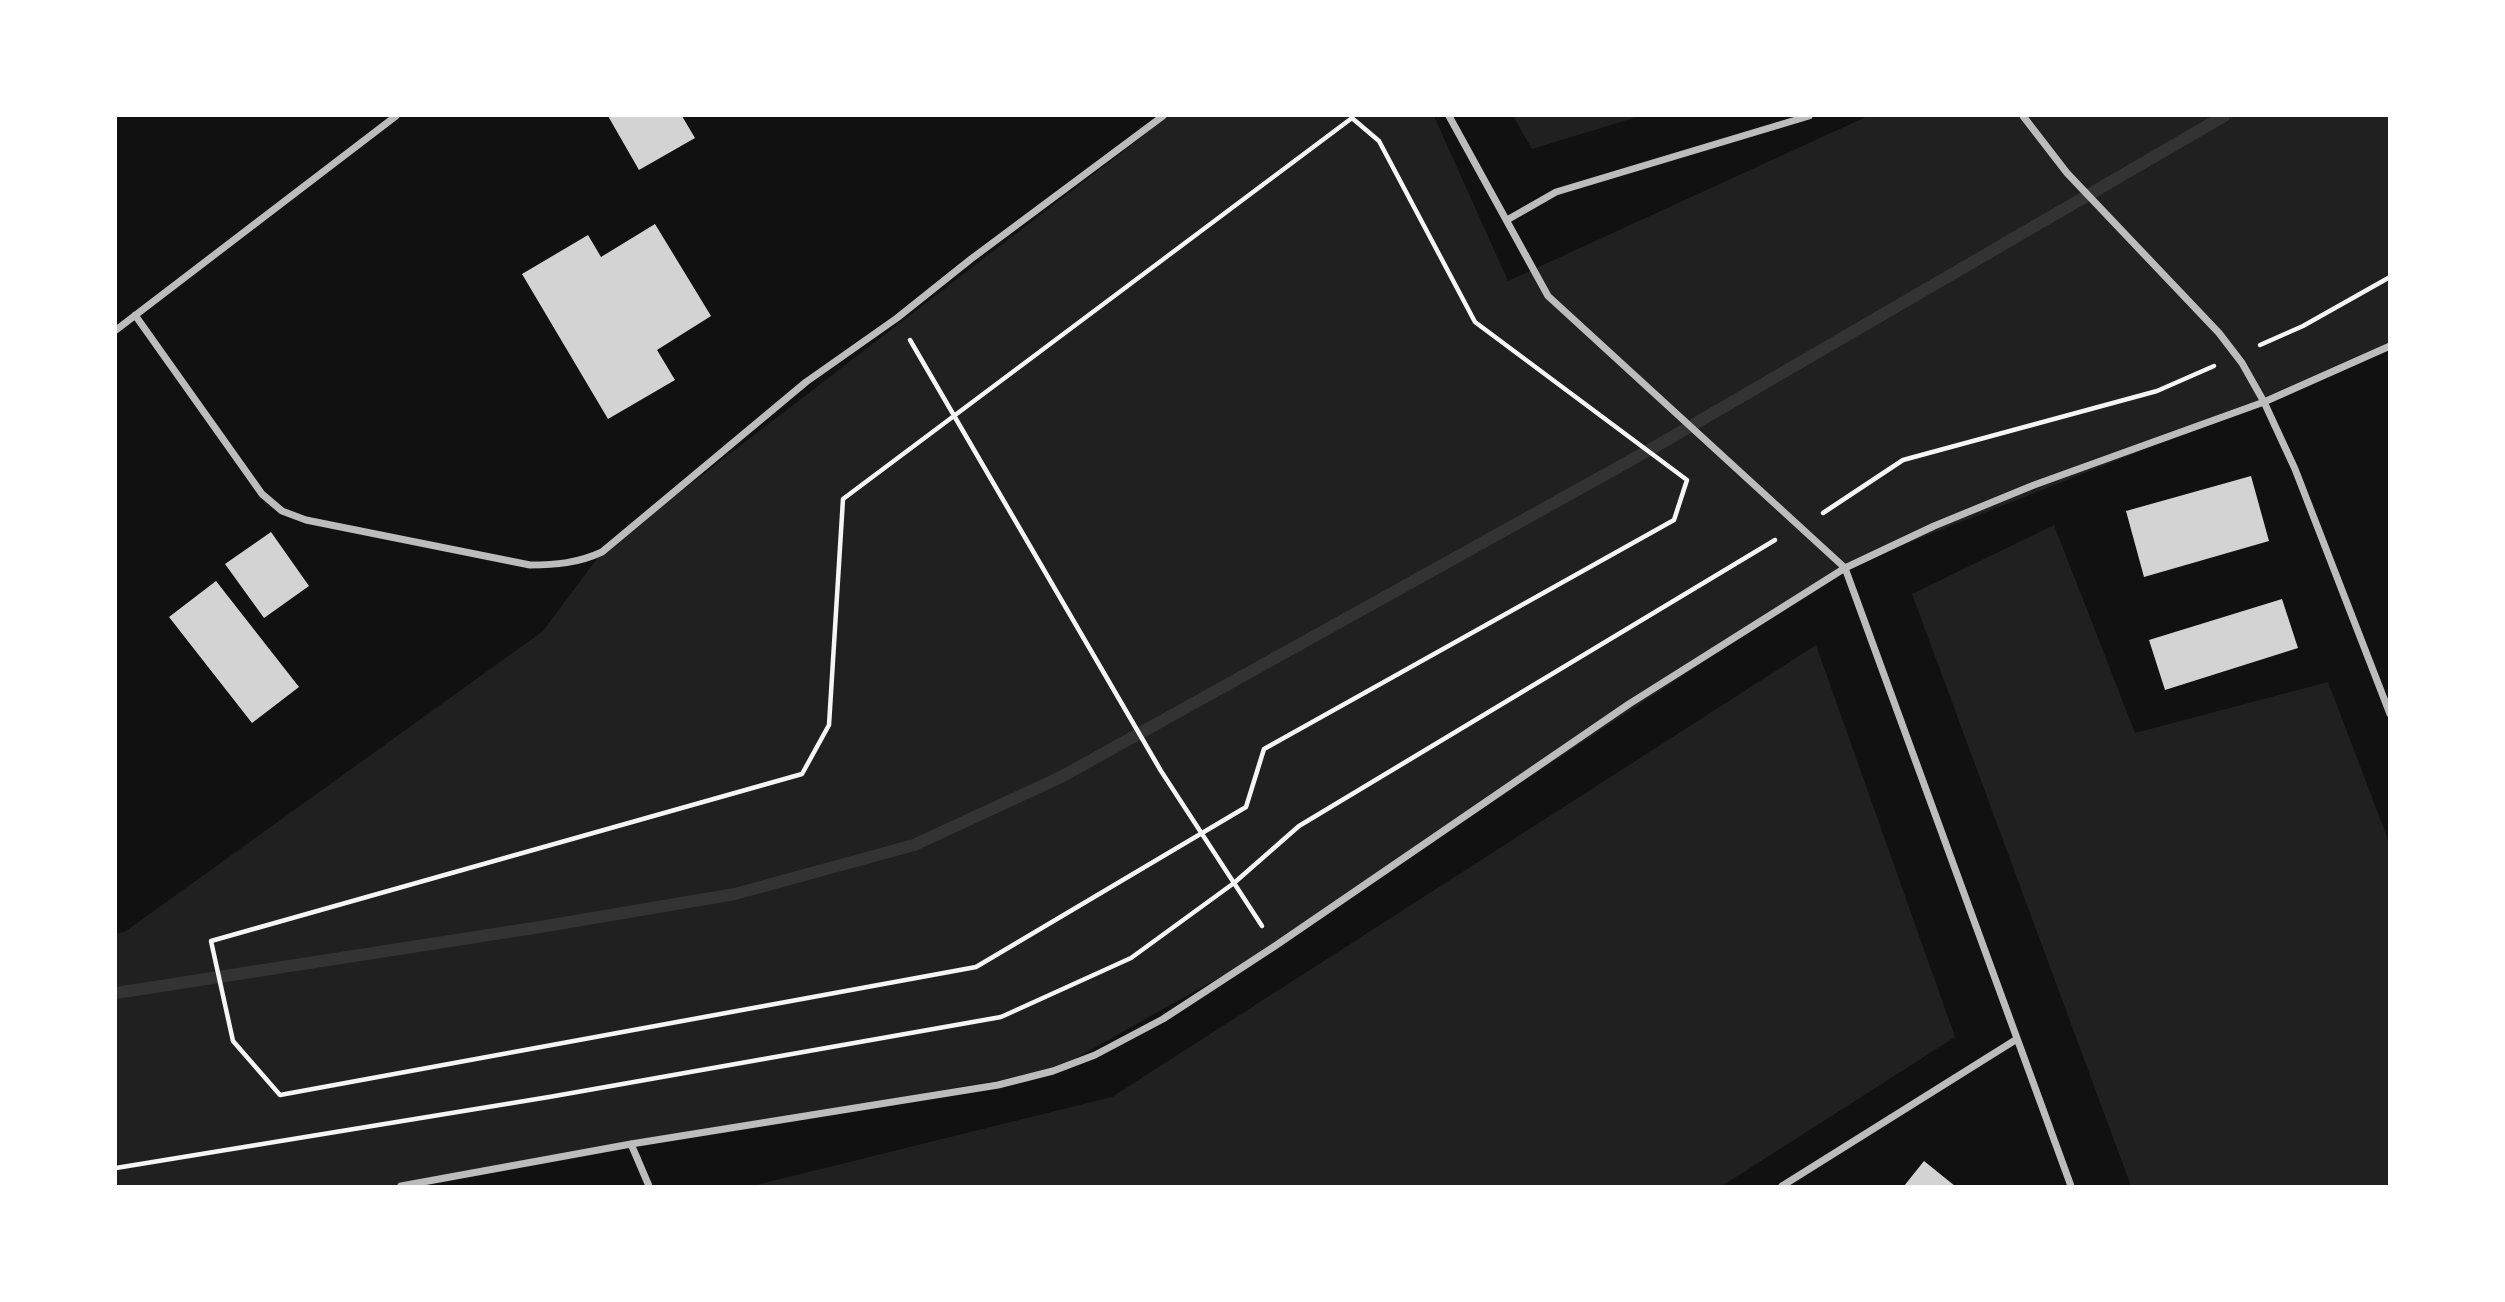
<!DOCTYPE html>
<style>
body{margin:0}
#map{position:relative;width:2505px;height:1302px;overflow:hidden;background:#111;font-family:"Public Sans",sans-serif}
canvas{display:block}
.frame{position:absolute;inset:0;border:117px solid #fff;pointer-events:none}
</style>
<div id="map">
<canvas width="2505" height="1302"></canvas>
<div class="frame"></div>
</div>
<script>
const ctx = document.querySelector('canvas').getContext('2d');
ctx.lineJoin = 'round';
function paint(path, color) {
  ctx.fillStyle = color;
  ctx.fill(path, 'evenodd');
}
function trace(path, color, width, dash) {
  ctx.strokeStyle = color;
  ctx.lineWidth = width;
  ctx.lineCap = dash ? 'butt' : 'round';
  ctx.setLineDash(dash || []);
  ctx.stroke(path);
}
const green = new Path2D(`
 M 1169,116 L 1434,116 L 1508,281 L 1868,116 L 2389,116 L 2389,346 L 2264,402 L 1845,568 L 1275,946 L 1053,1071 L 631,1144 L 401,1186 L 116,1186 L 116,934 L 126,931 L 543,631 L 602,552 Z
 M 1513,116 L 1640,116 L 1532,149 Z
 M 2054,525 L 2135,733 L 2328,682 L 2389,842 L 2389,1186 L 2131,1186 L 1912,594 Z
 M 1816,645 L 1955,1037 L 1722,1186 L 752,1186 L 1112,1097 Z`);
const stream = new Path2D(`
 M 116,993 L 540,927 L 735,894 L 914,845 L 1061,777 L 1660,444 L 2224,116`);
const building = new Path2D(`
 M 608,116 L 682,116 L 695,138 L 639,170 Z
 M 655,224 L 711,316 L 657,350 L 675,380 L 608,419 L 522,274 L 588,235 L 601,257 Z
 M 2251,476 L 2269,541 L 2144,577 L 2126,511 Z
 M 271,532 L 309,586 L 264,618 L 225,564 Z
 M 216,581 L 299,687 L 252,723 L 169,617 Z
 M 2282,599 L 2298,648 L 2165,690 L 2149,640 Z
 M 1924,1161 L 1955,1186 L 1904,1186 Z`);
const path = new Path2D(`
 M 1352,118 L 1379,141 L 1475,322 L 1687,480 L 1674,520 L 1264,749 L 1246,807 L 976,967 L 280,1095 L 233,1041 L 211,941 L 802,774 L 829,725 L 843,499 Z
 M 910,340 L 1161,771 L 1262,926
 M 2260,345 L 2303,326 L 2390,277
 M 1823,513 L 1903,460 L 2157,391 L 2214,366
 M 116,1168 L 549,1097 L 1001,1017 L 1131,958 L 1234,883 L 1299,826 L 1775,540`);
const minor = new Path2D(`
 M 1449,116 L 1548,296 L 1845,568 L 2071,1186
 M 2023,116 L 2067,173 L 2219,333 L 2242,363 L 2264,402 L 2295,469 L 2390,714
 M 1507,220 L 1556,192 L 1809,116
 M 135,315 L 262,494 L 282,511 L 306,520 L 530,565 C 556,565 578,563 602,552 L 806,382 L 897,318 L 971,259 L 1163,116
 M 116,330 L 396,116
 M 631,1144 L 649,1186
 M 401,1186 L 631,1144 L 998,1085 L 1053,1071 L 1095,1055 L 1163,1019 L 1275,946 L 1629,704 L 1845,568 L 1934,526 L 2034,485 L 2264,402 L 2390,346
 M 1782,1186 L 2017,1039`);
paint(green, '#202020');
trace(stream, '#333', 12);
paint(building, '#d3d3d3');
trace(path, '#f5f5f5', 4.5);
trace(minor, '#bcbcbc', 7);
</script>
